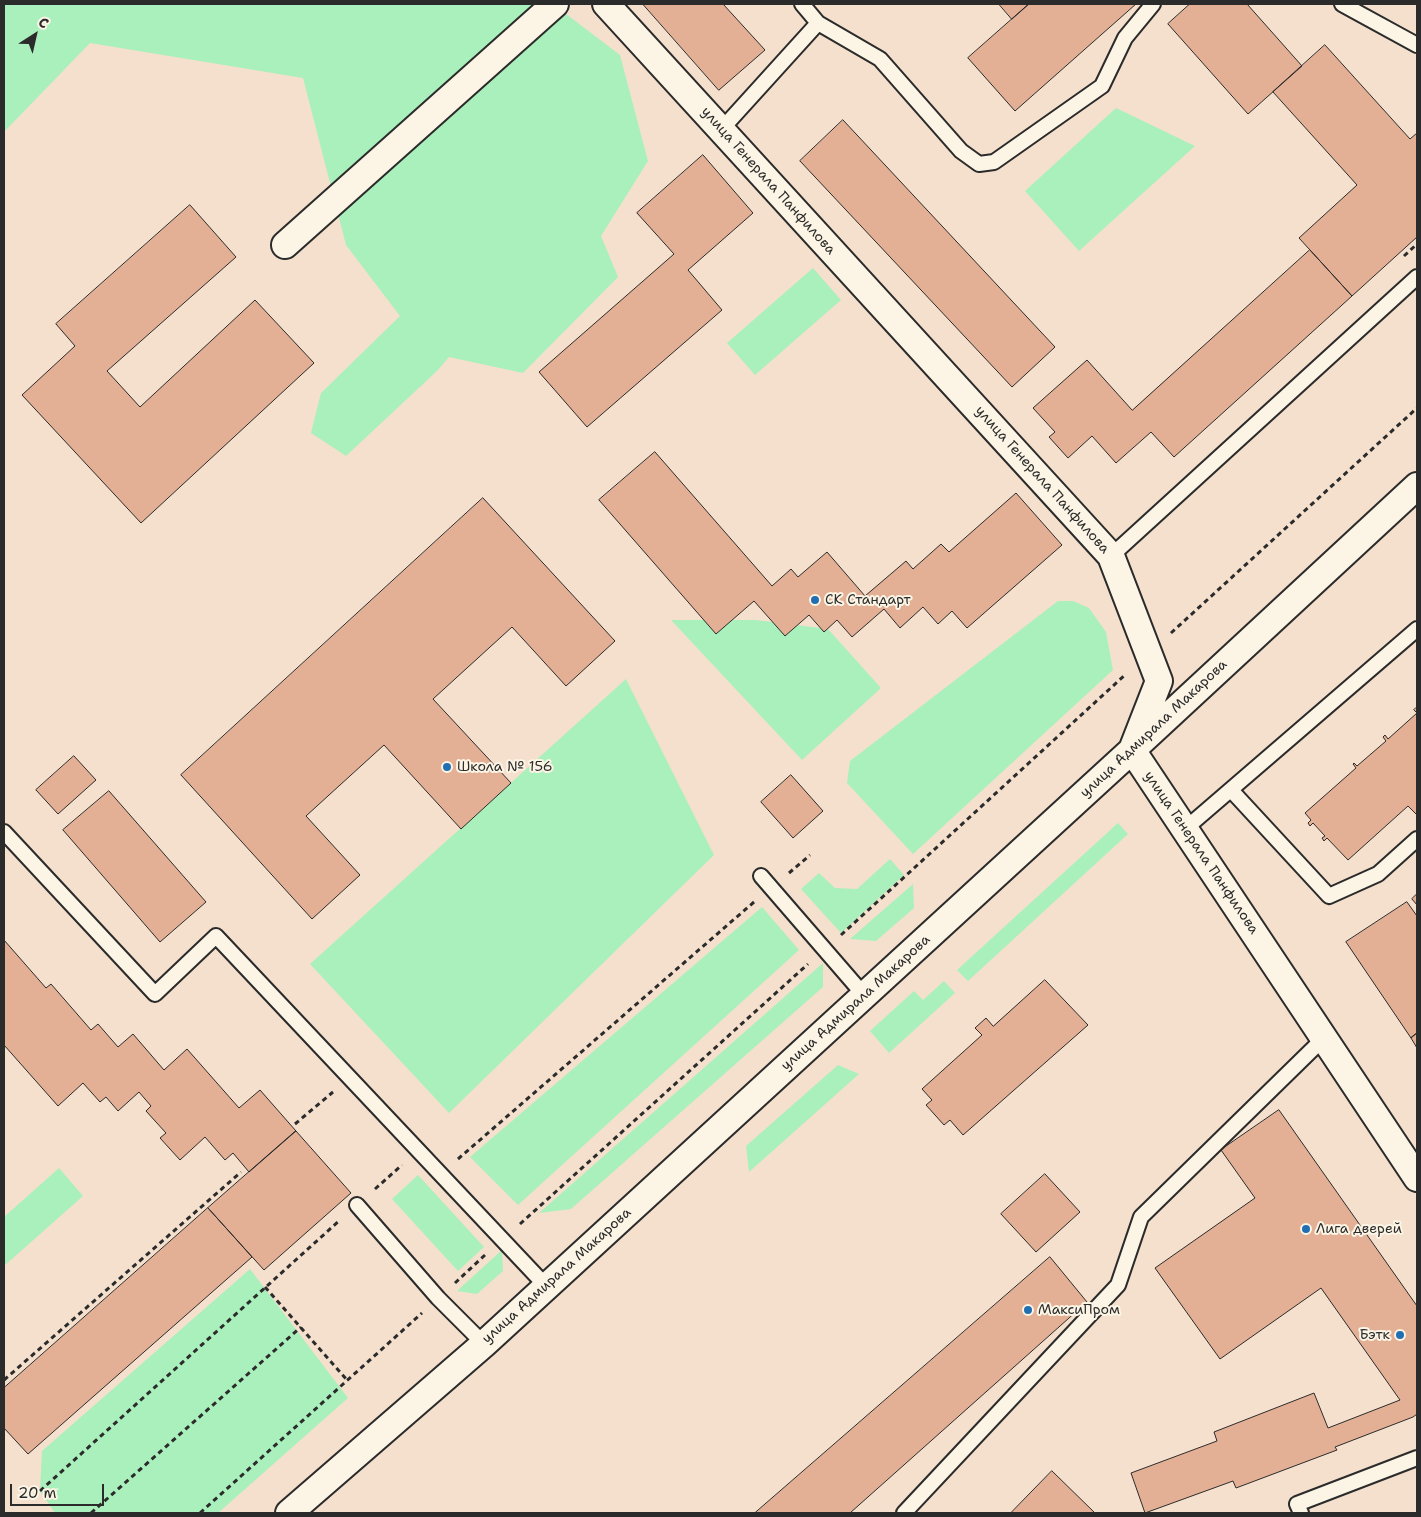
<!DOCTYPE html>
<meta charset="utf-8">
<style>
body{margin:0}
#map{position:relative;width:1421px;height:1517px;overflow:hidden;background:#f4e0cd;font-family:"Shantell Sans",sans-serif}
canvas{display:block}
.frame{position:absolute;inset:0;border:5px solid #2b2b2b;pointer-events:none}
.north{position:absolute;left:10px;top:10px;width:50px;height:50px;-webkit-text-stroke:4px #fcf5e5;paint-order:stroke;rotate:35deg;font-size:14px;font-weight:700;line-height:20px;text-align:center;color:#2b2b2b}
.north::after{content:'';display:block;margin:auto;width:18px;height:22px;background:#2b2b2b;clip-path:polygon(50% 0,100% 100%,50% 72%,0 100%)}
.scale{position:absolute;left:10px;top:1484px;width:94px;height:22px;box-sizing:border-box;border:2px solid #2b2b2b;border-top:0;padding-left:6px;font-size:15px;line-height:18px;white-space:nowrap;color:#2b2b2b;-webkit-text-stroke:4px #fcf5e5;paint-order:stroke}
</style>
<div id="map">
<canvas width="1421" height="1517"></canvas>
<div class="frame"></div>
<div class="north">С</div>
<div class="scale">20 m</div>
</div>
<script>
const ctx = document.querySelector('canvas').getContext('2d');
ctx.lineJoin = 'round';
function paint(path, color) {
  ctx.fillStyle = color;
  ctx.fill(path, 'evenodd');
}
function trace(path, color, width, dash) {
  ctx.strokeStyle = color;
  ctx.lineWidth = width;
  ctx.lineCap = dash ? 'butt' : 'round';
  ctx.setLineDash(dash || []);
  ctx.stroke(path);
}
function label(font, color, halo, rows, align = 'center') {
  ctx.font = font + ' "Shantell Sans",sans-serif';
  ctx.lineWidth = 4;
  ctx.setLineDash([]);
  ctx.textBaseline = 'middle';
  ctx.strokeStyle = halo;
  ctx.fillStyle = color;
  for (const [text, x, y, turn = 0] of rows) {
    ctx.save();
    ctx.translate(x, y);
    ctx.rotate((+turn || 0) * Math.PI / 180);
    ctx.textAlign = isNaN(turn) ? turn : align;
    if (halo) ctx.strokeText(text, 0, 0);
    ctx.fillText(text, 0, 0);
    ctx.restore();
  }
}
const green = new Path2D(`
 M 4,4 L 553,4 L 620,55 L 648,161 L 601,236 L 618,277 L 523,373 L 449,357 L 437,371 L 346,456 L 311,433 L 321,393 L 400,316 L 346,245 L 303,78 L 90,43 L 4,132 Z
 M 1116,108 L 1195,146 L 1079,251 L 1025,191 Z
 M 813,268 L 841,300 L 755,375 L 727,343 Z
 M 1058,601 L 1073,601 L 1089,608 L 1106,632 L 1113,670 L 913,854 L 847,783 L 850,761 Z
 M 671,620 L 756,620 L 828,629 L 881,688 L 802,760 Z
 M 626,679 L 714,855 L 449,1113 L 310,964 Z
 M 1118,823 L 1128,834 L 968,981 L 957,970 Z
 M 890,859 L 904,875 L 841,933 L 801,889 L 819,873 L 835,888 L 857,889 Z
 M 913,884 L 914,908 L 876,941 L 850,939 Z
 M 762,907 L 799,950 L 518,1205 L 470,1157 Z
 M 823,963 L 823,987 L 571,1209 L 539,1213 Z
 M 944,981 L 955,993 L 889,1053 L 870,1031 L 914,991 L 923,1000 Z
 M 838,1065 L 859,1074 L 749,1172 L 746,1146 Z
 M 59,1168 L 83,1196 L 4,1266 L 4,1217 Z
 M 418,1175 L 484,1247 L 458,1271 L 392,1199 Z
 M 502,1250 L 503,1271 L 477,1294 L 457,1291 Z
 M 250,1269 L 348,1398 L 218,1513 L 55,1513 L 40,1491 L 42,1451 Z`);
const building = new Path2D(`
 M 643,4 L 723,4 L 765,50 L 719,90 Z
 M 999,4 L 1029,4 L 1012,19 Z
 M 1029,4 L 1136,4 L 1015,111 L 968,58 Z
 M 1190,4 L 1247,4 L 1302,66 L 1248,114 L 1168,24 Z
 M 1325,45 L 1410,139 L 1417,133 L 1417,237 L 1352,296 L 1299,238 L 1357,185 L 1273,92 Z
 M 843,120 L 1055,347 L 1012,387 L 800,161 Z
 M 703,155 L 753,213 L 688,270 L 722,310 L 587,427 L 539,372 L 674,254 L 637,213 Z
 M 190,205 L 236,257 L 107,371 L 140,407 L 255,300 L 314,363 L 141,523 L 22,395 L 75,346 L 56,324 Z
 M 1310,250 L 1352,296 L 1174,457 L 1151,432 L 1116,463 L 1092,436 L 1068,458 L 1049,437 L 1055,432 L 1033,408 L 1087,360 L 1132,410 Z
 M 655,452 L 772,586 L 791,569 L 798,577 L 827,552 L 865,596 L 906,561 L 913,569 L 941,544 L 949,552 L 1016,493 L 1062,545 L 967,628 L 952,611 L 938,624 L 923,607 L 900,628 L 884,609 L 852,637 L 837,620 L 824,632 L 809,615 L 785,636 L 754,601 L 716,634 L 599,500 Z
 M 483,498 L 615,641 L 566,686 L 512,627 L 433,699 L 511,783 L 461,829 L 384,745 L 306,816 L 360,875 L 312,919 L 181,775 Z
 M 1416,708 L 1417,709 L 1417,815 L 1408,806 L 1348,860 L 1327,838 L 1324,841 L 1322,838 L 1325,836 L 1313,823 L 1310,826 L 1308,823 L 1311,820 L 1305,813 L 1356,768 L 1353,764 L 1354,763 L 1357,766 L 1386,741 L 1383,737 L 1385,735 L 1388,739 L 1417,713 L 1414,710 Z
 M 74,756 L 96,780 L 58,814 L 36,790 Z
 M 791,775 L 823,811 L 793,838 L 761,802 Z
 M 109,791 L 206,902 L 160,942 L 63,830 Z
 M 1417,894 L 1417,905 L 1412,899 Z
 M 1407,902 L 1417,916 L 1417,1033 L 1411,1038 L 1346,942 Z
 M 4,940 L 46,988 L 51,984 L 91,1030 L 98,1024 L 118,1047 L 133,1034 L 164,1070 L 187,1049 L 239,1108 L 260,1090 L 296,1131 L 249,1172 L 233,1153 L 225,1160 L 205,1137 L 180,1160 L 160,1138 L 166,1133 L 146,1111 L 151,1106 L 139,1092 L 118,1111 L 106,1097 L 100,1102 L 83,1083 L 58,1106 L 4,1045 Z
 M 1045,980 L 1088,1025 L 963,1135 L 950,1120 L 944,1125 L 926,1105 L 932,1100 L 922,1089 L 982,1035 L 975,1028 L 986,1018 L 993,1026 Z
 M 1417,1033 L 1417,1048 L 1411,1038 Z
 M 1279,1110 L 1417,1306 L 1417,1414 L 1413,1417 L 1335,1447 L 1337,1450 L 1236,1488 L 1233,1481 L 1145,1513 L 1131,1473 L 1217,1441 L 1214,1432 L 1314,1393 L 1328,1428 L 1400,1400 L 1321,1288 L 1220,1359 L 1155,1268 L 1255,1198 L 1221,1150 Z
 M 296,1131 L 351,1193 L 264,1270 L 208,1208 Z
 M 1045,1174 L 1080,1212 L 1036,1252 L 1001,1214 Z
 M 208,1208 L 252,1257 L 28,1454 L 4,1428 L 4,1388 Z
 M 1050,1257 L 1087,1302 L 850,1513 L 755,1513 Z
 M 1052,1471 L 1095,1513 L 1011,1513 Z`);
const path = new Path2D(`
 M 1404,256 L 1417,244
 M 1171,633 L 1417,408
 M 789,873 L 810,855
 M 841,935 L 1126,674
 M 295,1124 L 333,1092
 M 458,1159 L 754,902
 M 375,1189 L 402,1165
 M 520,1224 L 808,964
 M 455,1283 L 485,1255
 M 265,1287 L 347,1380
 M 4,1380 L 241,1172
 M 40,1491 L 340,1220
 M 91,1513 L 301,1327
 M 200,1513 L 422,1313`);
const service = new Path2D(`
 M 802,4 L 818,23 L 880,59 L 961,151 L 979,164 L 994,162 L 1102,86 L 1125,38 L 1153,4
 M 1342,4 L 1417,45
 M 721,130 L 818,23
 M 1111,556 L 1417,277
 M 1231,790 L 1329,896 L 1378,874 L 1417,839
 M 1185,829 L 1417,629
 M 4,832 L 155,994 L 216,936 L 546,1286
 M 761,876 L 864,995
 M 357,1205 L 438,1298 L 484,1344
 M 904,1513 L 1118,1285 L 1141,1217 L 1324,1038
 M 1301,1513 L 1297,1504 L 1417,1458`);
const minor = new Path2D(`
 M 606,4 L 1111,556 L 1159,681 L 1132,750 L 1417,1178
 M 285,245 L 555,4
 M 289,1513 L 484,1344 L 1132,750 L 1417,486`);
const markers = [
 [815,600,5,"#1f6fb2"],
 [447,767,5,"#1f6fb2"],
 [1306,1229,5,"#1f6fb2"],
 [1028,1310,5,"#1f6fb2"],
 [1400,1335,5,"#1f6fb2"]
];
const streetNames = [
 ["улица Генерала Панфилова",768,181,48],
 ["улица Генерала Панфилова",1042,480,48],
 ["улица Адмирала Макарова",1154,729,-43],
 ["улица Генерала Панфилова",1201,853,56],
 ["улица Адмирала Макарова",856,1003,-42],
 ["улица Адмирала Макарова",557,1276,-42]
];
const poiNames = [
 ["СК Стандарт",825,600],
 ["Школа № 156",457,767],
 ["Лига дверей",1316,1229],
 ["МаксиПром",1038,1310],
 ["Бэтк",1390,1335,"right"]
];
paint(green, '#aaf0bc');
paint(building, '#e3b095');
trace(building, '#2b2b2b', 1);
trace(service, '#2b2b2b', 18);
trace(minor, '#2b2b2b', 30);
trace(path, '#2b2b2b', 3, [5, 4]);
trace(service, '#fcf5e5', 14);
trace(minor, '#fcf5e5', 26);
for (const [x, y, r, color] of markers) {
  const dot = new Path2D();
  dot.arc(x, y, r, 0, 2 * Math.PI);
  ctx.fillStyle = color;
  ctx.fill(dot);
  trace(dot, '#fcf5e5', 2);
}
label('14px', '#2b2b2b', '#fcf5e5', streetNames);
label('14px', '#2b2b2b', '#fcf5e5', poiNames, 'left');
</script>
